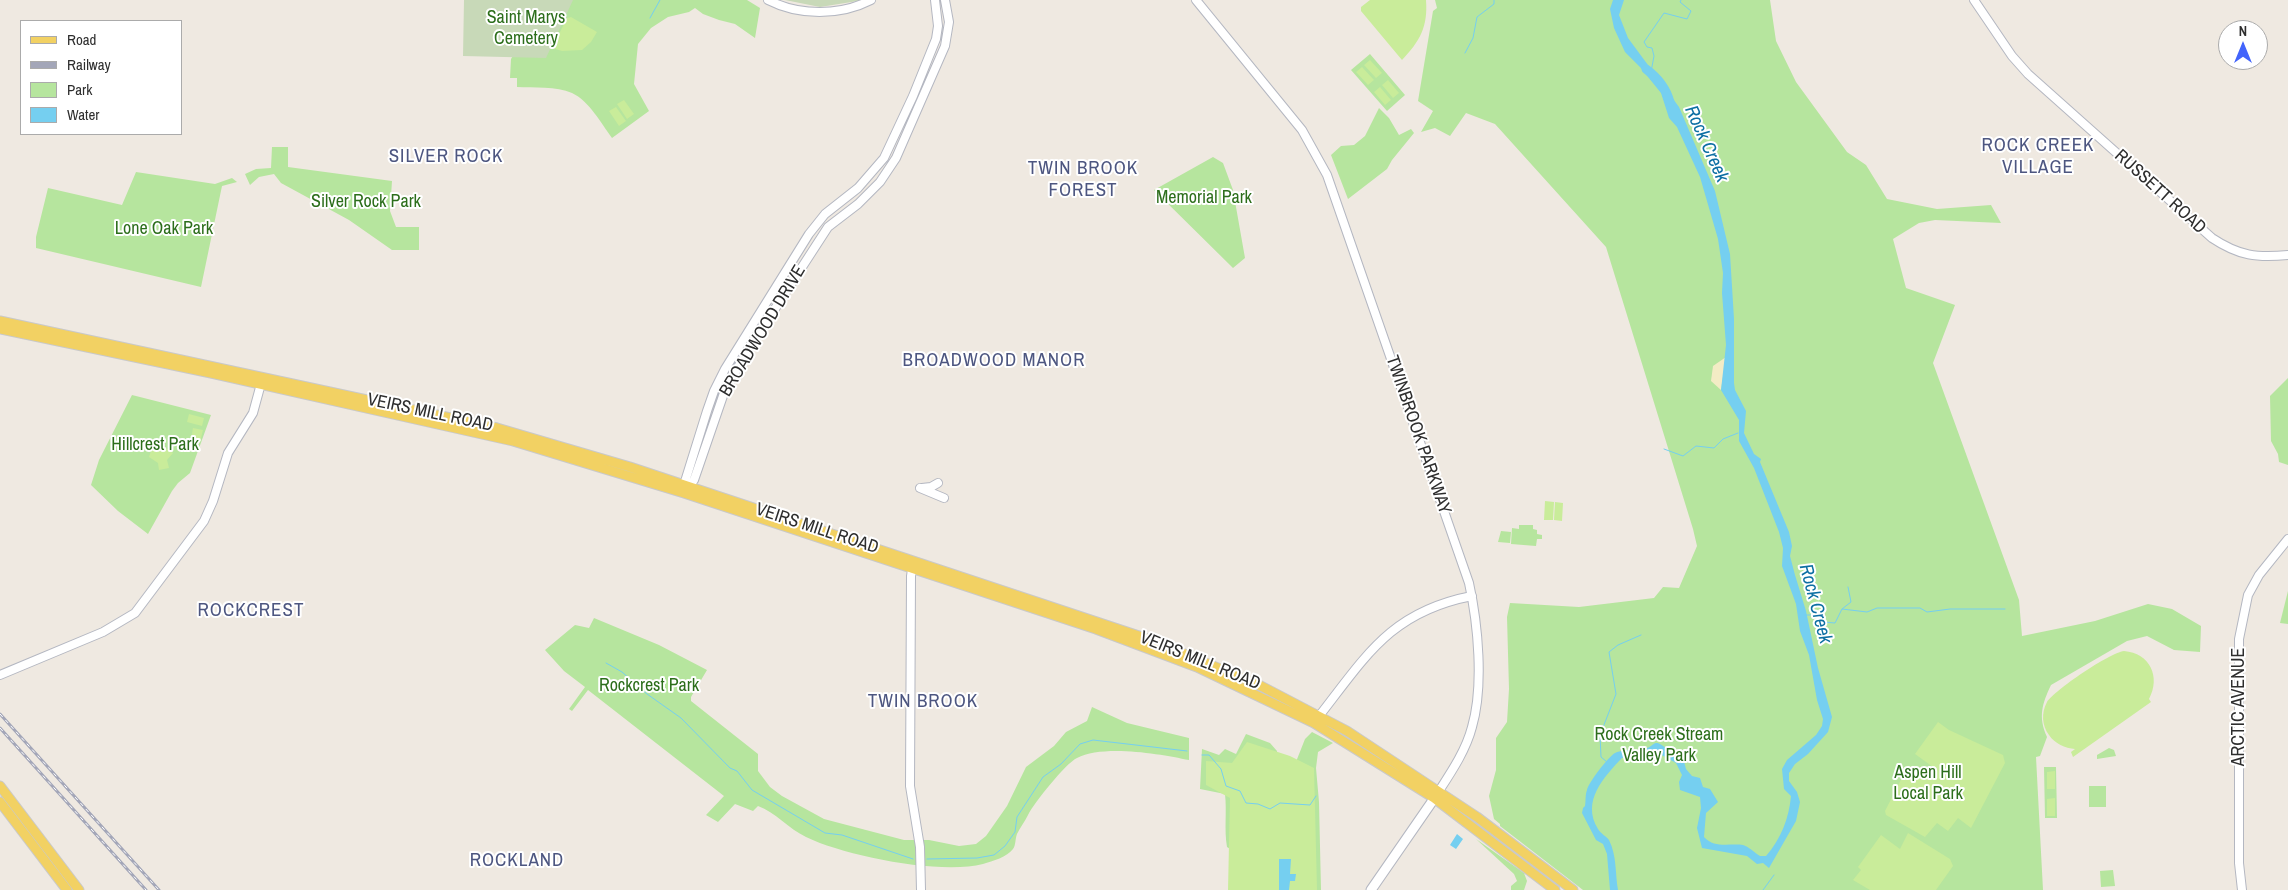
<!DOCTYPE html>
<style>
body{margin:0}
#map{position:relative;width:2288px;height:890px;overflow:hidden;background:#efe9e1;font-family:"Archivo Narrow",sans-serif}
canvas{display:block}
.legend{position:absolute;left:20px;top:20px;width:162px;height:115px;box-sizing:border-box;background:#fff;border:1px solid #ababab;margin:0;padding:6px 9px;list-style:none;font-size:15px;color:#2e2e2e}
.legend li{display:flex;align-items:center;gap:10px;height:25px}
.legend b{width:25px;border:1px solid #ababab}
.north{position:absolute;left:2218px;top:20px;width:50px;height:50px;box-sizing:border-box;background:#fff;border:1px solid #ababab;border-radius:50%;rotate:0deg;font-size:14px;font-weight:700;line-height:20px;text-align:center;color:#2e2e2e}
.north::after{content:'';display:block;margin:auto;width:18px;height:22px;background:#4264fb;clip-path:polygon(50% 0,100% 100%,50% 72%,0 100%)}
</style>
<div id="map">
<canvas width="2288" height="890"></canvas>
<ul class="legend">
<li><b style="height:6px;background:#f2d163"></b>Road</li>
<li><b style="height:6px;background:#a3a6b8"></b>Railway</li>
<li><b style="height:14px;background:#b6e59e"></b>Park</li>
<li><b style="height:14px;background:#75cff0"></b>Water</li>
</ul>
<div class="north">N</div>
</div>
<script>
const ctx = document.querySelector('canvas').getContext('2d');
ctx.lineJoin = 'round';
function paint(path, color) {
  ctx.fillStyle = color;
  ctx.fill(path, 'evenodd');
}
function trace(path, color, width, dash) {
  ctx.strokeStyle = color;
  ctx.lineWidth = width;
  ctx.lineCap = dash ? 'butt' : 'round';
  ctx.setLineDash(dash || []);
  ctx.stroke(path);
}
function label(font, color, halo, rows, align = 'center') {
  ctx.font = font + ' "Archivo Narrow",sans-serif';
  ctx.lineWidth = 4;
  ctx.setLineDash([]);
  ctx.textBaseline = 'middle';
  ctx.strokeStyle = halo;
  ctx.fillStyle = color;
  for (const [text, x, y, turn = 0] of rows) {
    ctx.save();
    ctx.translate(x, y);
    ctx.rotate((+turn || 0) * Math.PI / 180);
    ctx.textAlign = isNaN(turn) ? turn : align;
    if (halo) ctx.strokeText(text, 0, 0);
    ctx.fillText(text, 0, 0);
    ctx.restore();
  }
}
const green = new Path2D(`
 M 547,0 L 747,0 L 760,8 L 755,38 L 735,24 L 719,20 L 703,14 L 695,8 L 689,12 L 668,17 L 651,28 L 638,44 L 634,84 L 649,111 L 612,138 C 601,123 589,101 572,93 C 556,86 534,88 517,87 L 517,78 L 510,78 L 511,59 Z
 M 1435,0 L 1770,0 L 1776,41 L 1796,82 L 1847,152 L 1866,165 L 1887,199 L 1937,209 L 1991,205 L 2001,223 L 1935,220 L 1919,223 L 1893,239 L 1906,288 L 1955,305 L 1933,363 L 2019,600 L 2022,636 L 2095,621 L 2148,604 L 2172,609 L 2201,626 L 2200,652 L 2174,650 L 2147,636 L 2127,641 L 2051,685 C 2042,704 2038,717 2047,737 L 2040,756 L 2036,757 L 2043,890 L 1583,890 L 1500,826 L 1500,824 L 1494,819 L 1489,796 L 1496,770 L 1496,738 L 1507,722 L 1509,689 L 1507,617 L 1510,603 L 1579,607 L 1654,598 L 1663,587 L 1679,588 L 1697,546 L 1693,529 L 1606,247 L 1495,124 L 1466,113 L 1450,136 L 1435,128 L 1421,132 L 1433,111 L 1418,101 L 1433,11 L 1437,8 Z
 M 1370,54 L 1405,95 L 1387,111 L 1351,70 Z
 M 1379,108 L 1389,118 L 1399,135 L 1411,129 L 1414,133 L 1392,160 L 1387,169 L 1348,199 L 1331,155 L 1341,146 L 1354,145 L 1365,136 Z
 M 272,147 L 288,147 L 288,167 L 392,181 L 390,211 L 396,227 L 419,227 L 419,250 L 392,250 L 349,220 L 281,183 L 274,174 L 259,177 L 250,185 L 245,174 L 256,169 L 271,168 Z
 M 1213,157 L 1223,163 L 1233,190 L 1245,258 L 1233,268 L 1154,190 Z
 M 136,172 L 215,184 L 232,178 L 237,182 L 222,186 L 201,287 L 36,248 L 36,237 L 48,188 L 122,205 Z
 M 2288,378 L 2288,465 L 2279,462 L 2278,454 L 2271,441 L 2270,396 Z
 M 132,395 L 211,415 L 190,473 L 178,483 L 172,491 L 148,534 L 118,511 L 91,485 L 99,460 Z
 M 1519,525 L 1533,525 L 1533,529 L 1537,530 L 1537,534 L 1542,535 L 1542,539 L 1537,539 L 1536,546 L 1511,544 L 1512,528 L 1519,529 Z
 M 1501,531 L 1511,532 L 1510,543 L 1498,542 Z
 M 2288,591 L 2288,624 L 2280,623 Z
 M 594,618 L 659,645 L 707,670 L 691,697 L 691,701 L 758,754 L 758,771 L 770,787 L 782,796 L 824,819 L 904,840 L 929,840 L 959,846 L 976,844 L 986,836 L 1007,806 L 1026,767 L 1054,746 L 1066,732 L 1087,721 L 1092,707 L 1127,723 L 1189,738 L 1189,760 C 1161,754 1103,744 1077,758 C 1066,763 1034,803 1028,815 C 1025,821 1020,828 1017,834 C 1015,839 1016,845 1013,849 C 1007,857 993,861 983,864 C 940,875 845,856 806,837 C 789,829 775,812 758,806 L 753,811 L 735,804 L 718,822 L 706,815 L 724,796 L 588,690 L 572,711 L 569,709 L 585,687 L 564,671 L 545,650 L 575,625 L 589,628 Z
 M 1312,732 L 1333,743 L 1318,752 L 1316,768 L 1319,802 L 1321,890 L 1293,890 L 1227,847 C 1224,829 1227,812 1225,794 L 1200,789 L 1202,749 L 1219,755 L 1225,749 L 1236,754 L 1246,734 L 1270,743 L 1277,751 L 1277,759 L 1290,777 L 1305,739 Z
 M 2109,748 L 2114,750 L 2116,756 L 2097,759 L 2097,755 Z
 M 2044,767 L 2056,767 L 2057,818 L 2045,818 Z
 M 2089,786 L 2106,786 L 2106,807 L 2089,807 Z
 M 1476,839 L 1524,873 L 1527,881 L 1524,890 L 1511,890 L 1511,886 L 1517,881 L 1514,874 Z
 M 2113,870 L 2115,886 L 2101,887 L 2100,871 Z`);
const sand = new Path2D(`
 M 1726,357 L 1721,390 L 1711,381 L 1713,366 Z`);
const cemetery = new Path2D(`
 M 464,0 L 573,0 L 546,58 L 463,56 Z
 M 785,0 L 864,0 L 820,7 Z`);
const pitch = new Path2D(`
 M 1370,0 L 1426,0 C 1428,27 1420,41 1402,60 L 1361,11 L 1361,7 Z
 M 571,17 L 597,32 L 591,42 L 582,50 L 562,51 L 552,48 L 567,18 Z
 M 1370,60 L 1382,73 L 1376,78 L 1364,65 Z
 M 1362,67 L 1374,80 L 1368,85 L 1356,72 Z
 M 1388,80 L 1399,93 L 1393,98 L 1382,85 Z
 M 1380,87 L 1391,100 L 1385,105 L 1374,92 Z
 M 624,100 L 634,114 L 627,119 L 617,104 Z
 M 616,107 L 626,121 L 619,126 L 609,111 Z
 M 189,414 L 204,418 L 202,426 L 187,422 Z
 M 193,428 L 203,430 L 200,442 L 191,440 Z
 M 163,446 L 173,453 L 167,460 L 169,468 L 159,470 L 158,463 L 149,457 L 152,448 Z
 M 1545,501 L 1554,502 L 1553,520 L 1544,520 Z
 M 1555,502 L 1563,503 L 1562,521 L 1554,520 Z
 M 2124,651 C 2150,653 2161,677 2149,699 L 2151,702 L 2073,757 L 2071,752 L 2075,749 C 2065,748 2055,744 2049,735 C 2042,726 2041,713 2047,702 C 2055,690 2109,653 2124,651 Z
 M 1938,722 L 1949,730 L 2003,755 L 2005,763 L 1971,828 L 1958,818 L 1948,831 L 1937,823 L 1925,837 L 1886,815 L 1885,811 L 1908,766 L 1921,773 L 1926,767 L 1933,771 L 1933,767 L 1915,754 Z
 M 1247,742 L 1290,756 L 1314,768 L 1317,890 L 1228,890 L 1230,798 L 1206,785 L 1206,761 L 1232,763 Z
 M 2055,771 L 2055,789 L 2047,789 L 2047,772 Z
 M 2055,798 L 2055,816 L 2047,816 L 2047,799 Z
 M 1908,833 L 1950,859 L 1953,866 L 1936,890 L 1870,890 L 1853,880 L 1861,870 L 1858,867 L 1881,835 L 1900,849 Z`);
const water = new Path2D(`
 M 1613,0 L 1624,0 L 1619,15 L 1628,38 L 1679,107 L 1715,191 L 1730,254 L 1734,319 L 1734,383 L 1735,390 L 1746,411 L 1744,433 L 1754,454 L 1761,459 L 1760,462 L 1789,532 L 1792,546 L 1790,556 L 1795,575 L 1806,611 L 1818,668 L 1832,717 L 1828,732 L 1808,754 L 1795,764 L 1789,773 L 1789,781 L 1797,792 L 1800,802 L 1796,821 L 1769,868 L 1763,863 L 1757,864 L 1747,856 L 1702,848 L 1697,828 L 1701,808 L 1700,797 L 1680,790 L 1679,782 L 1682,775 L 1676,763 L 1658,753 L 1648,758 L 1622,758 C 1604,777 1581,801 1598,829 C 1601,834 1606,836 1609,840 C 1617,856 1615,873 1618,890 L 1610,890 L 1607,854 L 1603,844 L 1596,840 L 1582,813 L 1583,808 L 1585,806 C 1586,801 1585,795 1587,790 C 1588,783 1609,756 1615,753 C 1624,749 1630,751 1638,750 C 1659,749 1649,733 1672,753 L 1682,754 L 1686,769 L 1692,776 L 1700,778 L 1703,787 L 1710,789 L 1718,802 L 1706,813 L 1704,837 C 1715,849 1730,843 1743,845 C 1748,846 1755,853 1760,856 L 1766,856 C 1781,839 1789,818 1791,796 L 1784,789 L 1782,769 L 1787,760 L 1816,735 L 1822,726 L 1823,719 L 1817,700 L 1809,655 L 1800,631 L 1796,604 L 1782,566 L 1783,548 L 1779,532 L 1754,468 L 1739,441 L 1739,420 L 1721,390 L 1726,345 L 1722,293 L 1723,273 L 1718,239 L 1700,177 L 1677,127 L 1669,118 L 1661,93 L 1640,67 L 1625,52 L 1614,28 L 1610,9 Z
 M 1457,834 L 1463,839 L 1456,849 L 1450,845 Z
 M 1279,859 L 1291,859 L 1290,874 L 1296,874 L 1295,881 L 1290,881 L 1289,890 L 1279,890 Z`);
const stream = new Path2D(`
 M 650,18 L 660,0
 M 1465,53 L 1473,38 L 1477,17 L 1494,4 L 1494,0
 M 1651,72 L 1654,56 L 1652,48 L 1647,47 L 1644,42 L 1664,13 L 1687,19 L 1691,11 L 1680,2 L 1681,0
 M 1664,449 L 1683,456 L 1696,446 L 1714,448 L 1723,439 L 1738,433
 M 1842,609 L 1851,602 L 1848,587
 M 1805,615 L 1818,615 L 1823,622 L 1835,623 L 1842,609 L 1867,612 L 1877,608 L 1920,608 L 1927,612 L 1950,609 L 2005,609
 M 606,663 L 622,672 L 647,694 L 681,718 L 730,768 L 737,771 L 752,790 L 825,833 L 842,835 L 913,859
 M 1202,755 L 1209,755 L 1221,769 L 1226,786 L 1240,791 L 1246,803 L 1258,804 L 1270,809 L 1280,803 L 1310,805 L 1316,796
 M 1607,762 L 1601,757 L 1600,735 L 1616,694 L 1609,652 L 1618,645 L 1641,635
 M 927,859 L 977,858 L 994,855 L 1005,846 L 1015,832 L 1017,817 L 1043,777 L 1061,764 L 1080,744 L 1093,740 L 1187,751
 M 1763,890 L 1774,875`);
const river = new Path2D(`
 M 1646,69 C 1657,77 1666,88 1670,102`);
const tertiary = new Path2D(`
 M 768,0 C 799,16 840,16 871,0
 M 1196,0 L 1302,130 L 1327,175 L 1469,583 C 1478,624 1484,686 1472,727 C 1466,750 1452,771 1439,791
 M 1974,0 L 2012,56 L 2028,74 L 2212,238 C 2239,256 2257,258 2288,255
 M 683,488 L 707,411 L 714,391 L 725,369 L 809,234 L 825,214 L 858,188 L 884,158 L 913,96 L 936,39 L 938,26 L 935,0
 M 920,488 L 944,498
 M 922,488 L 931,487 L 938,483
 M 687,490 L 694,480 L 725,390 L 745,355 L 828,227 L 858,204 L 880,182 L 896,158 L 945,46 L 949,22 L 945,0
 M 913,563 L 911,576 L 910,786 L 920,847 L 921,890
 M 0,675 L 103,632 L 135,613 L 204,521 L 213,501 L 228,453 L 253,413 L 262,380
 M 1316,720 C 1365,658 1389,612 1472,596
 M 2242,890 L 2239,863 L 2239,639 L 2248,595 L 2259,575 L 2288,539`);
const secondary = new Path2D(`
 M 1371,890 L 1438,793`);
const primary = new Path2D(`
 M 0,321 L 497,428 L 630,467 L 1151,640 L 1261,686 L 1347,731 L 1477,817 L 1573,890
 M 0,329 L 211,373 L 513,441 L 684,493 L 1096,629 L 1197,667 L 1314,723 L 1434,798 L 1555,890
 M 0,786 L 79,890
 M 0,802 L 67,890`);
const rail = new Path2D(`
 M 0,714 L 159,890
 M 0,728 L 146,890`);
const parkNames = [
 ["Saint Marys",526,18],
 ["Cemetery",526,39],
 ["Memorial Park",1204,198],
 ["Silver Rock Park",366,202],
 ["Lone Oak Park",164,229],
 ["Hillcrest Park",155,445],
 ["Rockcrest Park",649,686],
 ["Rock Creek Stream",1659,735],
 ["Valley Park",1659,756],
 ["Aspen Hill",1928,773],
 ["Local Park",1928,794]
];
const streetNames = [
 ["RUSSETT ROAD",2160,192,42],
 ["BROADWOOD DRIVE",763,331,-59],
 ["VEIRS MILL ROAD",430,413,12],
 ["TWINBROOK PARKWAY",1418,435,71],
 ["VEIRS MILL ROAD",817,529,18],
 ["VEIRS MILL ROAD",1200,661,22],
 ["ARCTIC AVENUE",2239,707,-90]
];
const waterNames = [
 ["Rock Creek",1706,144,66],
 ["Rock Creek",1815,604,75]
];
const neighbourhoodNames = [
 ["ROCK CREEK",2038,146],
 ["VILLAGE",2038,168],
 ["SILVER ROCK",446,157],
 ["TWIN BROOK",1083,169],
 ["FOREST",1083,191],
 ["BROADWOOD MANOR",994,361],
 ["ROCKCREST",251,611],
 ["TWIN BROOK",923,702],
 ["ROCKLAND",517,861]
];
paint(green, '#b6e59e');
paint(sand, '#f3ecc5');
paint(cemetery, '#c8d9b8');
paint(pitch, '#c9ec9a');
paint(water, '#75cff0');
trace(stream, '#75cff0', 1);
trace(river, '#75cff0', 9);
trace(tertiary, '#b4b7c1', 10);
trace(secondary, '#b4b7c1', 11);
trace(primary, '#c9c9c9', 11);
trace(tertiary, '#fff', 8);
trace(secondary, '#fff', 9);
trace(primary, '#f2d163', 9);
trace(rail, '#a3a6b8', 3);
trace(rail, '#fff', 1, [4]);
label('18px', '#2c6e1b', '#fff', parkNames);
label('18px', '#2e2e2e', '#fff', streetNames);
label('italic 19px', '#0d6fa3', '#fff', waterNames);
ctx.letterSpacing = '1px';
label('19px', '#4d5680', '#fff', neighbourhoodNames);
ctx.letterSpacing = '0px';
</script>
